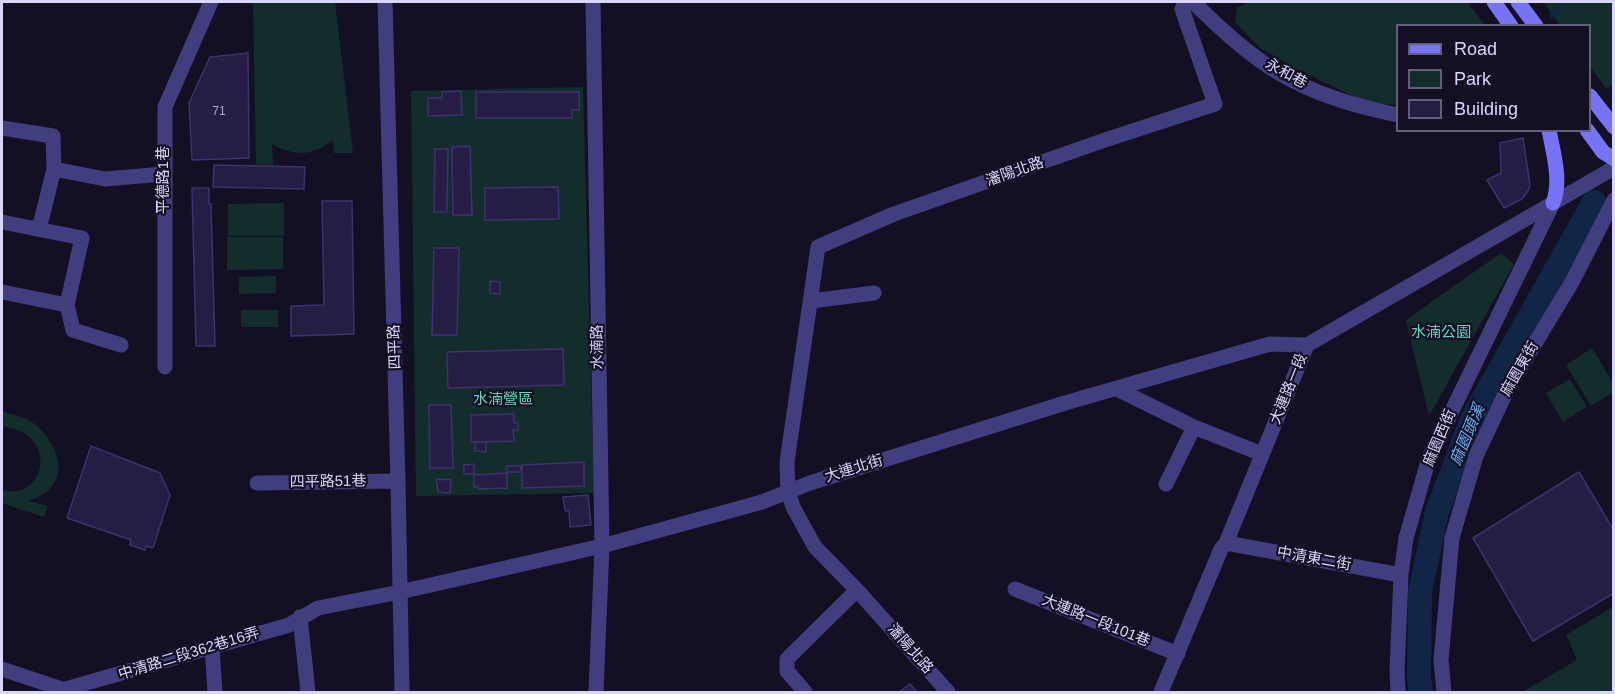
<!DOCTYPE html>
<meta charset="utf-8">
<style>
body{margin:0}
#map{position:relative;width:1615px;height:694px;overflow:hidden;background:#141024;font-family:Arial,sans-serif}
canvas{display:block}
.frame{position:absolute;inset:0;border:3px solid #dad5fc;pointer-events:none}
.legend{position:absolute;left:1396px;top:24px;width:195px;height:108px;box-sizing:border-box;background:#141024;border:2px solid #635f7a;margin:0;padding:8px 10px;list-style:none;font-size:18px;color:#dad5fc}
.legend li{display:flex;align-items:center;gap:12px;height:30px}
.legend b{width:30px;border:2px solid #635f7a}
</style>
<div id="map">
<canvas width="1615" height="694"></canvas>
<div class="frame"></div>
<ul class="legend">
<li><b style="height:8px;background:#7773f6"></b>Road</li>
<li><b style="height:16px;background:#132d2d"></b>Park</li>
<li><b style="height:16px;background:#251d44"></b>Building</li>
</ul>
</div>
<script>
const ctx = document.querySelector('canvas').getContext('2d');
ctx.lineJoin = 'round';
function paint(path, color) {
  ctx.fillStyle = color;
  ctx.fill(path, 'evenodd');
}
function trace(path, color, width, dash) {
  ctx.strokeStyle = color;
  ctx.lineWidth = width;
  ctx.lineCap = dash ? 'butt' : 'round';
  ctx.setLineDash(dash || []);
  ctx.stroke(path);
}
function label(font, color, halo, rows, align = 'center') {
  ctx.font = font + ' Arial,"Noto Sans TC",sans-serif';
  ctx.lineWidth = 4.5;
  ctx.setLineDash([]);
  ctx.textBaseline = 'middle';
  ctx.strokeStyle = halo;
  ctx.fillStyle = color;
  for (const [text, x, y, turn = 0] of rows) {
    ctx.save();
    ctx.translate(x, y);
    ctx.rotate((+turn || 0) * Math.PI / 180);
    ctx.textAlign = isNaN(turn) ? turn : align;
    if (halo) ctx.strokeText(text, 0, 0);
    ctx.fillText(text, 0, 0);
    ctx.restore();
  }
}
const green = new Path2D(`
 M 253,2 L 335,2 L 353,153 L 334,153 L 333,140 C 311,156 297,157 272,144 L 273,165 L 256,164 Z
 M 1249,2 L 1467,2 L 1485,25 L 1398,26 L 1397,105 L 1367,103 L 1299,70 L 1260,48 L 1235,22 L 1237,8 Z
 M 1545,2 L 1613,2 L 1613,85 L 1606,89 L 1590,66 L 1590,26 L 1560,25 L 1545,5 Z
 M 583,87 L 594,493 L 416,496 L 411,91 Z
 M 284,203 L 284,236 L 228,236 L 228,204 Z
 M 227,237 L 283,237 L 283,269 L 227,270 Z
 M 1501,253 L 1514,264 L 1429,416 L 1406,320 Z
 M 276,276 L 276,293 L 239,294 L 239,277 Z
 M 241,310 L 278,310 L 278,327 L 241,327 Z
 M 1592,348 L 1613,383 L 1614,392 L 1591,406 L 1566,365 Z
 M 1570,379 L 1587,407 L 1563,422 L 1546,393 Z
 M 2,411 C 12,415 28,418 36,425 C 65,452 70,488 28,501 L 48,506 L 44,517 L 2,503 L 2,490 C 8,491 14,492 21,490 C 44,482 47,450 28,436 C 22,430 10,428 2,426 Z
 M 1613,607 L 1613,692 L 1522,692 L 1577,660 L 1566,635 Z`);
const stream = new Path2D(`
 M 1552,16 L 1567,2`);
const river = new Path2D(`
 M 1421,692 L 1419,678 L 1420,592 L 1437,512 L 1472,419 L 1594,202`);
const building = new Path2D(`
 M 248,53 L 249,158 L 192,160 L 189,103 L 210,57 Z
 M 461,91 L 462,115 L 428,116 L 428,98 L 442,98 L 442,92 Z
 M 476,92 L 579,92 L 579,110 L 572,110 L 572,118 L 476,118 Z
 M 1523,138 L 1530,185 L 1528,191 L 1522,199 L 1504,208 L 1487,180 L 1501,173 L 1500,143 Z
 M 470,146 L 472,215 L 453,215 L 452,147 Z
 M 435,149 L 448,149 L 447,212 L 434,212 Z
 M 214,165 L 305,167 L 304,189 L 213,187 Z
 M 558,187 L 559,219 L 485,220 L 485,188 Z
 M 192,188 L 209,188 L 209,204 L 211,204 L 215,346 L 196,346 Z
 M 322,201 L 352,201 L 354,334 L 291,336 L 291,306 L 324,305 Z
 M 434,248 L 459,248 L 457,335 L 432,335 Z
 M 490,281 L 500,282 L 500,294 L 490,293 Z
 M 563,349 L 564,385 L 448,388 L 447,352 Z
 M 429,405 L 451,405 L 453,468 L 430,468 Z
 M 514,414 L 514,423 L 518,423 L 518,430 L 513,430 L 514,441 L 471,442 L 471,415 Z
 M 475,442 L 486,442 L 486,452 L 475,451 Z
 M 91,446 L 160,473 L 170,495 L 153,548 L 146,546 L 145,550 L 130,545 L 131,540 L 67,518 Z
 M 584,462 L 584,486 L 522,488 L 522,465 Z
 M 474,464 L 474,474 L 464,474 L 464,465 Z
 M 507,466 L 521,466 L 521,472 L 507,472 Z
 M 1579,472 L 1614,531 L 1614,593 L 1533,641 L 1473,538 Z
 M 507,473 L 507,488 L 478,489 L 478,487 L 474,487 L 474,475 Z
 M 436,479 L 451,480 L 450,493 L 438,492 Z
 M 588,495 L 591,525 L 570,527 L 569,511 L 565,511 L 563,497 Z
 M 910,684 L 917,692 L 899,692 Z`);
const street = new Path2D(`
 M 385,2 L 398,481 L 402,692
 M 593,2 L 602,546 L 596,692
 M 1193,2 C 1219,27 1247,54 1279,73 C 1314,94 1358,107 1398,115
 M 2,128 L 53,136 L 54,169 L 39,229
 M 54,169 L 105,179 L 164,174
 M 2,222 L 82,238 L 67,305
 M 2,292 L 67,305 L 73,330 L 121,345
 M 811,301 L 874,293
 M 165,367 L 165,107 L 211,2
 M 1117,389 L 1194,427 L 1262,454
 M 257,483 L 398,481
 M 1166,484 L 1194,427
 M 1226,543 L 1401,575
 M 1015,589 L 1178,654
 M 300,617 L 308,692
 M 212,647 L 215,692
 M 2,669 L 65,690
 M 55,692 L 289,625 L 318,608 L 400,592 L 602,546 L 762,502 L 810,483 L 1065,403 L 1270,344 L 1307,345
 M 805,692 L 787,671 L 787,659 L 857,590
 M 948,692 L 857,590 L 815,547 L 793,507 L 788,491 L 787,462 L 818,247 L 894,214 L 1102,141 L 1215,104 L 1182,9 L 1184,5 L 1199,2
 M 1161,692 L 1221,549 L 1226,543 L 1307,345 L 1614,168
 M 1398,692 L 1397,671 L 1401,575 L 1406,538 L 1429,458 L 1553,203
 M 1444,692 L 1441,660 L 1452,538 L 1476,456 L 1508,388 L 1572,282 L 1614,200`);
const secondary = new Path2D(`
 M 1494,2 L 1511,26
 M 1518,2 L 1536,26
 M 1590,96 L 1614,127
 M 1549,130 C 1553,152 1562,181 1553,203
 M 1587,130 L 1603,152 L 1614,159`);
const numberNames = [
 ["71",219,112]
];
const streetNames = [
 ["永和巷",1286,74,29],
 ["瀋陽北路",1015,172,-19],
 ["平德路1巷",164,180,-90],
 ["四平路",395,347,-92],
 ["水湳路",598,347,-91],
 ["麻園東街",1520,369,-60],
 ["大連路一段",1289,389,-68],
 ["麻園西街",1440,438,-67],
 ["大連北街",854,469,-17],
 ["四平路51巷",328,482,-1],
 ["中清東二街",1314,559,10],
 ["大連路一段101巷",1096,621,22],
 ["瀋陽北路",910,649,49],
 ["中清路二段362巷16弄",189,654,-17]
];
const parkNames = [
 ["水湳公園",1441,333],
 ["水湳營區",503,400]
];
const waterNames = [
 ["麻園頭溪",1468,435,-67]
];
paint(green, '#132d2d');
trace(stream, '#112547', 4);
trace(river, '#112547', 24);
paint(building, '#251d44');
trace(building, '#3d316e', 1.5);
trace(street, '#413e80', 15);
trace(secondary, '#7773f6', 15);
label('12px', '#ada7ce', null, numberNames);
label('15px', '#dad5fc', '#141024', streetNames);
label('15px', '#66d8bc', '#141024', parkNames);
label('italic 16px', '#6ab4f6', '#141024', waterNames);
</script>
